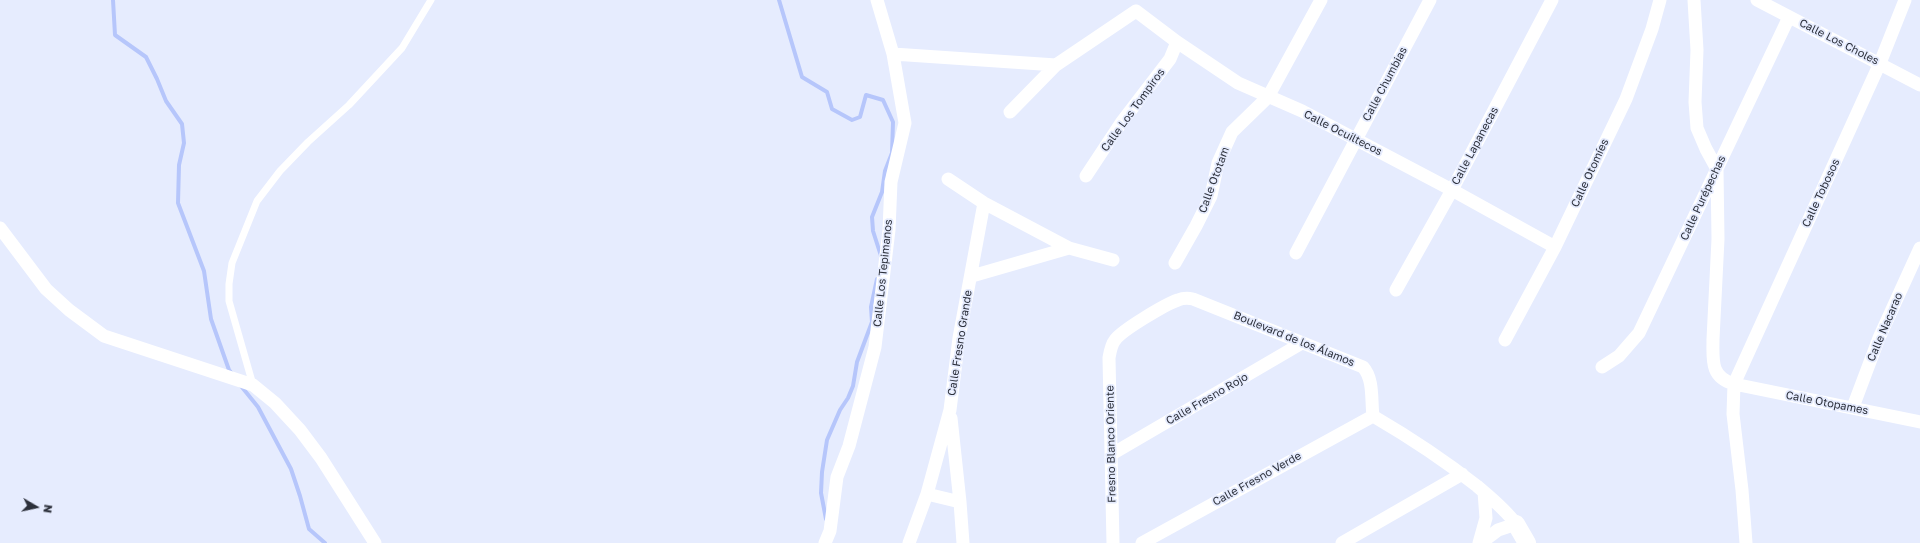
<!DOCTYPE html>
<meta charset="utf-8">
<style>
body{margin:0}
#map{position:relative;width:1920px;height:543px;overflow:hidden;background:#e6ecfe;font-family:"Golos Text",sans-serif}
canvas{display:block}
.north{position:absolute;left:16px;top:487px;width:40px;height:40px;-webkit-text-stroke:3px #e6ecfe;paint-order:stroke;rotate:99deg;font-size:11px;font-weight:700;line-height:16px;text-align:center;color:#2c303b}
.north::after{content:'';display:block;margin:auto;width:14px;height:18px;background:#2c303b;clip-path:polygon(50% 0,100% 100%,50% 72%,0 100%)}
</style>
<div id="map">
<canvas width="1920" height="543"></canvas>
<div class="north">N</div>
</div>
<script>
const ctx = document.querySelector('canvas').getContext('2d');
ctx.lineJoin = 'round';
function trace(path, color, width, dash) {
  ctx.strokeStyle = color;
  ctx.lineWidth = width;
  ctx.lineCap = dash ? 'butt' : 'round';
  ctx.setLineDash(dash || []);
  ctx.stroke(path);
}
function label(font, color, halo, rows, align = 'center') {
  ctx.font = font + ' "Golos Text",sans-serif';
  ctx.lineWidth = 3.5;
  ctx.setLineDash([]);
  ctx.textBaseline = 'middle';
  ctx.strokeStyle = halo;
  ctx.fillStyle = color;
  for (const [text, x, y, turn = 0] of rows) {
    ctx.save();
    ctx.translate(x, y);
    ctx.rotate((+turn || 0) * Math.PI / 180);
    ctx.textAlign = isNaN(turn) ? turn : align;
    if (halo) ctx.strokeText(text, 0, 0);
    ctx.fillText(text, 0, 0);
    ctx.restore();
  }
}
const stream = new Path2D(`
 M 113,0 L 115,35 L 146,57 L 157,79 L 166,101 L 182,124 L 184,143 L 179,165 L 178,203 L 204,271 L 211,319 L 229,370 L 232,374
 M 779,0 L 802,77 L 827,92 L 832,109 L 852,120 L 860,117 L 866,95 L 883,100 L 893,122 L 892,153 L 885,171 L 882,192 L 872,217 L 873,231 L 881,256
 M 241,386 L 258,407 L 291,469 L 300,496 L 309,529 L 325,543
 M 826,519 L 821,493 L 822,472 L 827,440 L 840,410 L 848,398 L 853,386 L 857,362 L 872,322 L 871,307 L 877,279`);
const lane = new Path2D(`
 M 253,385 L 229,301 L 229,284 L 232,263 L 257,201 L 280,171 L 308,142 L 349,105 L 402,48 L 431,0`);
const street = new Path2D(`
 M 1694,0 L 1697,50 L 1695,102 L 1697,128 L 1706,149 L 1717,169 L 1718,239 L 1713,339 C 1713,360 1710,377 1734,384 L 1920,422
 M 1757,0 L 1920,85
 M 1136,11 L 1177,42 L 1238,83 L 1302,111 L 1452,190 L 1555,247
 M 893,54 L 1056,65
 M 1010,112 L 1056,65 L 1136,11
 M 1086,176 L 1121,123 L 1170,59 L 1177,42
 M 948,179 L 984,203 L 1069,248 L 1113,260
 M 0,228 L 46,289 L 69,310 L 104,336 L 253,385 L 275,403 L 300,430 L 321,458 L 375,543
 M 1296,253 L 1430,0
 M 1175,263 L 1196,226 L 1211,196 L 1218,163 L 1232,132 L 1268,97 L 1321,0
 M 972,276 L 1069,248
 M 1396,290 L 1452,190 L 1552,0
 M 1505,340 L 1555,247 L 1626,99 L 1652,29 L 1660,0
 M 1602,367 L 1619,356 L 1639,333 L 1789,17
 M 1853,407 L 1879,338 L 1920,248
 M 951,418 L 960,502 L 963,543
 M 1112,454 L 1302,343
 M 927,494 L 960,502
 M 825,543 L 830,531 L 837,477 L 849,446 L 875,347 L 889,230 L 891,182 L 905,123 L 893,54 L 877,0
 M 909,543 L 927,494 L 950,410 L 959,338 L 984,203
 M 1113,543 L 1109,358 C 1110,352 1111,345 1115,340 C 1122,330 1166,304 1178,300 C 1183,298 1188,298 1193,299 L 1363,367 C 1374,379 1371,401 1373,416 C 1409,437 1444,460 1477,486 C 1491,498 1505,509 1516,524 L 1498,530 L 1481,543
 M 1142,543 L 1373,416
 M 1342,543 L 1462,474
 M 1479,543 L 1486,518 L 1484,492
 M 1746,543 L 1742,490 L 1733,414 L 1734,384 L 1880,63 L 1905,0`);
const secondary = new Path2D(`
 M 1516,524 L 1527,543`);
const streetNames = [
 ["Calle Los Choles",1839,42,27],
 ["Calle Chumbias",1385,84,-62],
 ["Calle Los Tompiros",1133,110,-54],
 ["Calle Ocuiltecos",1343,133,27],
 ["Calle Lapanecas",1475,146,-62],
 ["Calle Otomíes",1590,173,-65],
 ["Calle Ototam",1214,180,-70],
 ["Calle Tobosos",1821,193,-65],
 ["Calle Purépechas",1703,198,-65],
 ["Calle Los Tepimanos",883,273,-84],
 ["Calle Nacarao",1885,327,-67],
 ["Boulevard de los Álamos",1294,339,22],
 ["Calle Fresno Grande",960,343,-81],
 ["Calle Fresno Rojo",1207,399,-30],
 ["Calle Otopames",1827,403,11],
 ["Fresno Blanco Oriente",1111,444,-91],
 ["Calle Fresno Verde",1257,479,-29]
];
trace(stream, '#b6c6fb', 4);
trace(lane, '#fff', 7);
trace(street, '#fff', 13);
trace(secondary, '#fff', 18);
label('11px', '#2c303b', '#e6ecfe', streetNames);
</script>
